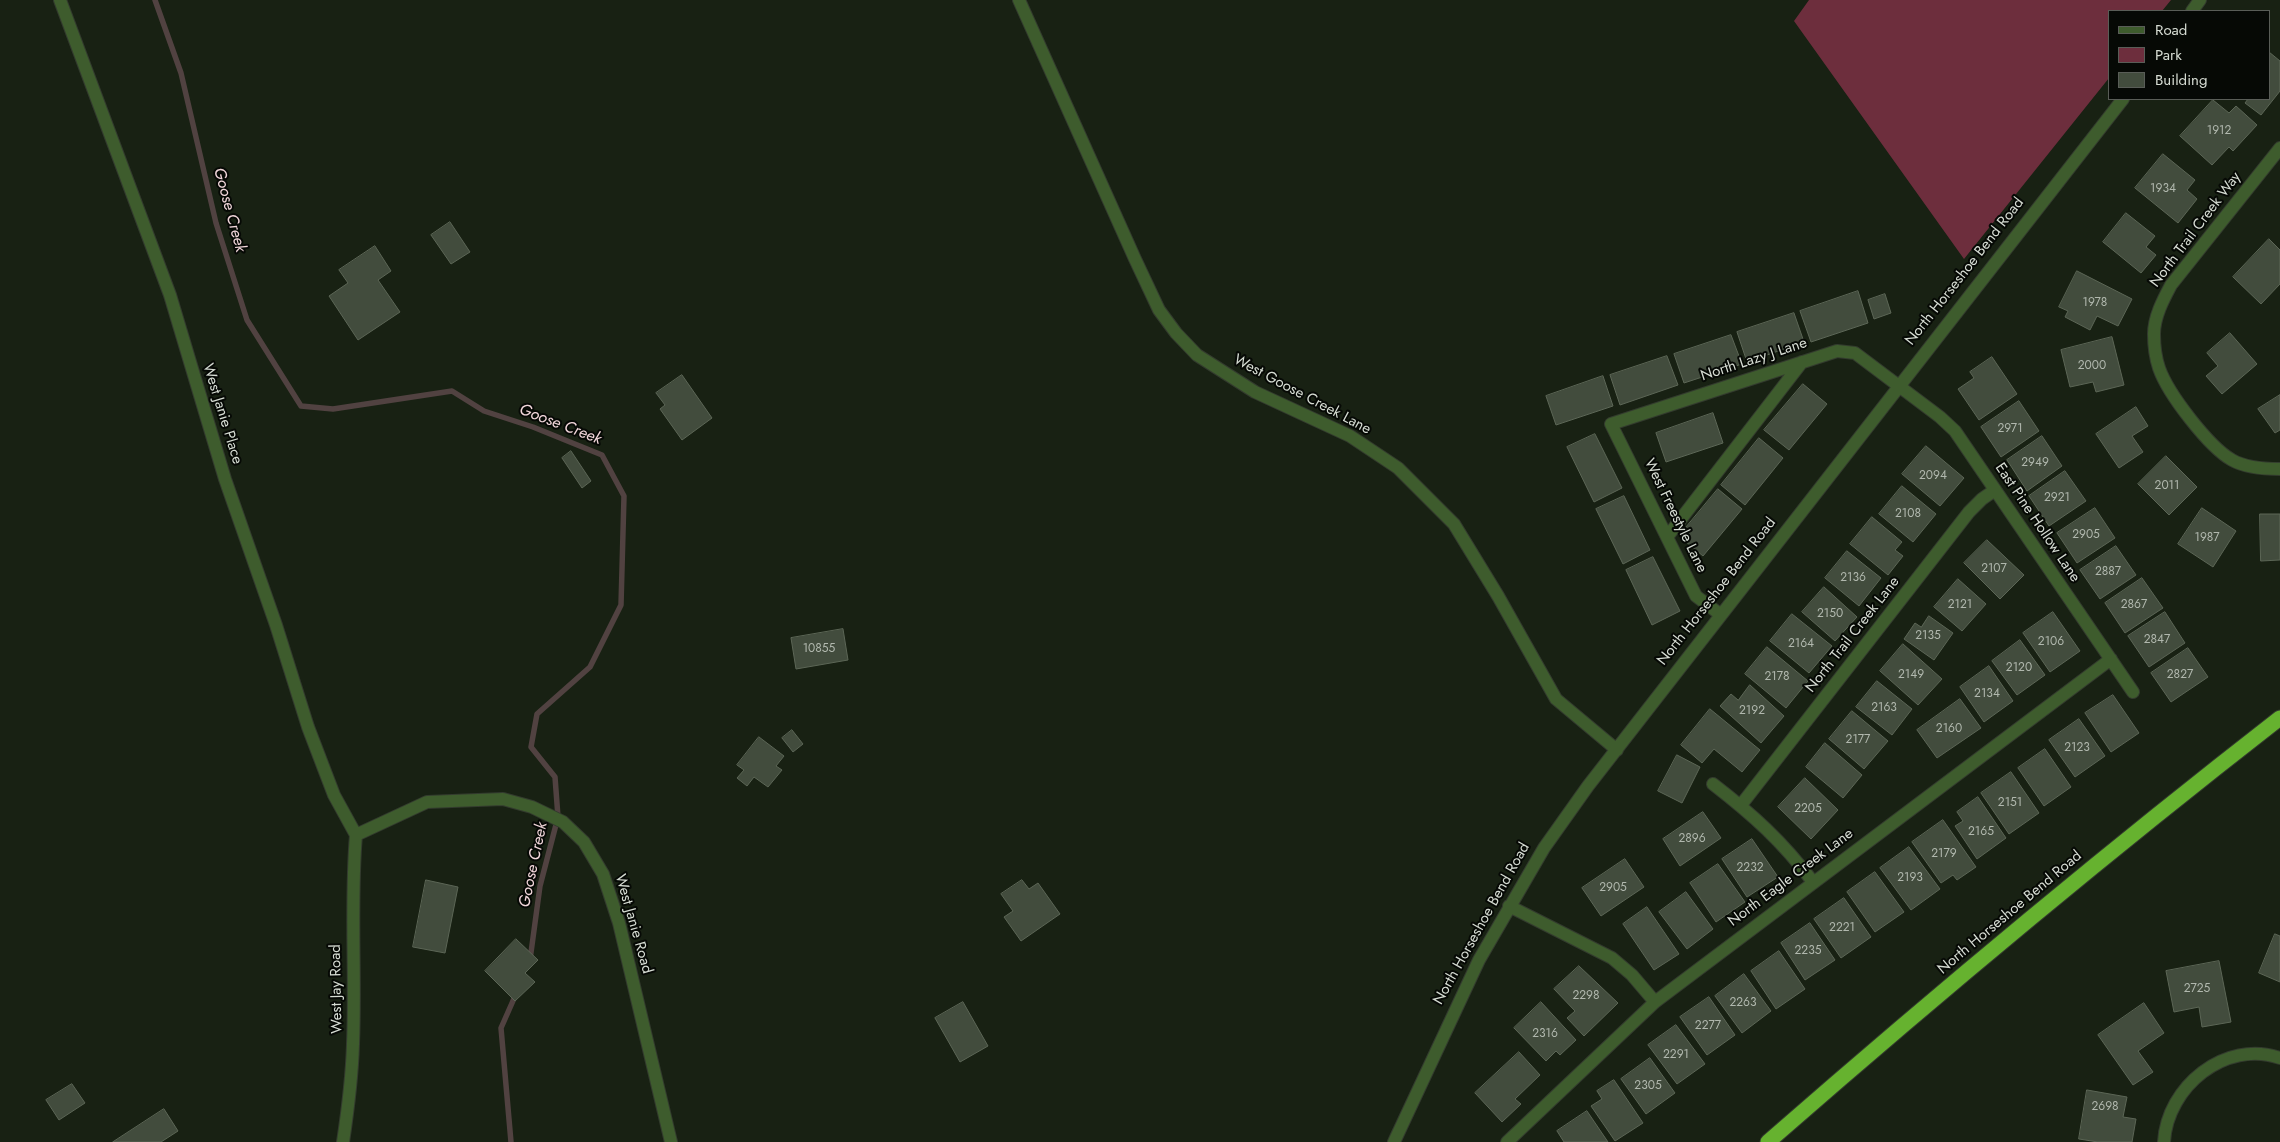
<!DOCTYPE html>
<style>
body{margin:0}
#map{position:relative;width:2280px;height:1142px;overflow:hidden;background:#182113;font-family:Jost,sans-serif}
canvas{display:block}
.legend{position:absolute;left:2108px;top:10px;width:162px;height:90px;box-sizing:border-box;background:#060905;border:1px solid #595d57;margin:0;padding:6px 9px;list-style:none;font-size:15px;color:#d6dcd3}
.legend li{display:flex;align-items:center;gap:10px;height:25px}
.legend b{width:25px;border:1px solid #595d57}
</style>
<div id="map">
<canvas width="2280" height="1142"></canvas>
<ul class="legend">
<li><b style="height:6px;background:#3e5c2d"></b>Road</li>
<li><b style="height:14px;background:#6d2e3d"></b>Park</li>
<li><b style="height:14px;background:#424c3d"></b>Building</li>
</ul>
</div>
<script>
const ctx = document.querySelector('canvas').getContext('2d');
ctx.lineJoin = 'round';
function paint(path, color) {
  ctx.fillStyle = color;
  ctx.fill(path, 'evenodd');
}
function trace(path, color, width, dash) {
  ctx.strokeStyle = color;
  ctx.lineWidth = width;
  ctx.lineCap = dash ? 'butt' : 'round';
  ctx.setLineDash(dash || []);
  ctx.stroke(path);
}
function label(font, color, halo, rows, align = 'center') {
  ctx.font = font + ' Jost,sans-serif';
  ctx.lineWidth = 4;
  ctx.setLineDash([]);
  ctx.textBaseline = 'middle';
  ctx.strokeStyle = halo;
  ctx.fillStyle = color;
  for (const [text, x, y, turn = 0] of rows) {
    ctx.save();
    ctx.translate(x, y);
    ctx.rotate((+turn || 0) * Math.PI / 180);
    ctx.textAlign = isNaN(turn) ? turn : align;
    if (halo) ctx.strokeText(text, 0, 0);
    ctx.fillText(text, 0, 0);
    ctx.restore();
  }
}
const green = new Path2D(`
 M 1809,0 L 2171,0 L 2162,11 L 2109,11 L 2109,78 L 1964,259 L 1794,21 Z`);
const stream = new Path2D(`
 M 155,0 L 181,73 L 216,223 L 247,320 L 301,406 L 333,409 L 452,391 L 484,411 L 533,427 L 602,455 L 624,496 L 621,605 L 590,667 L 537,714 L 531,747 L 555,777 L 558,817 L 540,886 L 530,960
 M 511,1142 L 501,1028 L 516,994`);
const building = new Path2D(`
 M 2269,52 L 2280,61 L 2280,91 L 2261,115 L 2245,103 L 2248,99 L 2269,99 Z
 M 2213,100 L 2229,113 L 2236,106 L 2257,125 L 2233,151 L 2229,147 L 2212,165 L 2180,136 Z
 M 2163,154 L 2195,180 L 2187,190 L 2197,199 L 2178,223 L 2135,188 Z
 M 2126,213 L 2155,236 L 2146,247 L 2156,255 L 2141,273 L 2103,242 Z
 M 450,222 L 470,252 L 451,264 L 431,235 Z
 M 2269,239 L 2280,250 L 2280,284 L 2261,304 L 2233,277 Z
 M 375,246 L 391,271 L 378,280 L 400,312 L 358,340 L 329,296 L 348,283 L 339,270 Z
 M 2077,271 L 2132,299 L 2118,326 L 2097,316 L 2090,330 L 2065,317 L 2068,311 L 2059,307 Z
 M 1858,291 L 1868,323 L 1811,342 L 1800,311 Z
 M 1885,294 L 1891,313 L 1874,319 L 1868,300 Z
 M 1794,313 L 1804,342 L 1747,362 L 1737,332 Z
 M 2230,333 L 2257,364 L 2222,394 L 2206,376 L 2218,366 L 2207,353 Z
 M 1731,335 L 1742,364 L 1684,383 L 1674,354 Z
 M 2112,337 L 2124,385 L 2096,392 L 2093,382 L 2070,387 L 2061,350 Z
 M 1667,356 L 1678,385 L 1620,405 L 1610,375 Z
 M 1992,357 L 2017,394 L 1979,420 L 1958,389 L 1974,378 L 1970,372 Z
 M 682,375 L 712,418 L 682,440 L 660,409 L 665,405 L 656,393 Z
 M 1603,376 L 1613,406 L 1556,425 L 1546,396 Z
 M 1803,384 L 1827,404 L 1789,450 L 1764,430 Z
 M 2280,395 L 2280,430 L 2275,433 L 2258,409 Z
 M 2019,401 L 2039,431 L 2001,457 L 1981,427 Z
 M 2136,407 L 2148,426 L 2132,436 L 2143,452 L 2119,468 L 2096,434 Z
 M 1713,413 L 1723,443 L 1666,462 L 1656,433 Z
 M 1595,434 L 1622,488 L 1594,502 L 1567,447 Z
 M 2042,436 L 2062,466 L 2027,491 L 2007,460 Z
 M 1759,438 L 1783,458 L 1745,505 L 1721,485 Z
 M 1926,446 L 1964,478 L 1940,506 L 1902,474 Z
 M 571,451 L 591,481 L 582,488 L 562,458 Z
 M 2166,456 L 2197,487 L 2169,515 L 2138,484 Z
 M 2065,471 L 2086,501 L 2049,526 L 2029,496 Z
 M 1902,486 L 1936,514 L 1913,542 L 1879,514 Z
 M 1718,489 L 1742,509 L 1703,556 L 1679,536 Z
 M 1624,496 L 1650,550 L 1623,564 L 1596,509 Z
 M 2095,508 L 2115,538 L 2077,563 L 2057,533 Z
 M 2202,508 L 2236,531 L 2213,567 L 2178,544 Z
 M 2260,514 L 2280,514 L 2280,560 L 2261,561 Z
 M 1872,517 L 1902,542 L 1895,550 L 1903,556 L 1888,575 L 1850,544 Z
 M 1987,540 L 2024,575 L 2000,599 L 1964,563 Z
 M 2116,546 L 2136,575 L 2100,599 L 2080,570 Z
 M 1847,551 L 1881,578 L 1859,606 L 1825,578 Z
 M 1653,557 L 1680,611 L 1652,625 L 1626,570 Z
 M 2142,578 L 2163,608 L 2125,633 L 2105,603 Z
 M 1958,579 L 1986,604 L 1962,631 L 1934,607 Z
 M 1824,587 L 1857,617 L 1835,641 L 1802,612 Z
 M 2053,612 L 2080,651 L 2050,672 L 2023,633 Z
 M 2165,612 L 2185,643 L 2149,667 L 2128,636 Z
 M 1792,614 L 1832,646 L 1809,673 L 1770,641 Z
 M 1929,616 L 1953,633 L 1934,660 L 1904,639 L 1915,623 L 1921,627 Z
 M 843,629 L 848,660 L 796,669 L 791,638 Z
 M 2020,640 L 2045,675 L 2017,695 L 1992,661 Z
 M 1903,644 L 1942,679 L 1918,705 L 1880,671 Z
 M 1767,647 L 1808,681 L 1786,708 L 1745,674 Z
 M 2188,648 L 2208,677 L 2171,702 L 2151,673 Z
 M 1989,666 L 2013,701 L 1984,722 L 1960,687 Z
 M 1877,681 L 1912,709 L 1892,735 L 1856,707 Z
 M 1750,685 L 1784,716 L 1761,743 L 1720,706 L 1731,694 L 1738,700 Z
 M 2113,695 L 2139,733 L 2111,752 L 2085,713 Z
 M 1960,699 L 1981,728 L 1937,758 L 1917,730 Z
 M 1710,709 L 1760,750 L 1742,772 L 1714,749 L 1702,763 L 1681,745 Z
 M 1852,711 L 1888,741 L 1864,769 L 1829,739 Z
 M 2079,719 L 2105,756 L 2075,777 L 2049,740 Z
 M 792,730 L 803,744 L 793,752 L 782,738 Z
 M 759,737 L 784,756 L 776,766 L 782,770 L 768,787 L 754,777 L 747,786 L 737,778 L 744,770 L 737,765 Z
 M 1825,743 L 1862,775 L 1843,798 L 1806,767 Z
 M 2045,749 L 2071,787 L 2044,806 L 2018,768 Z
 M 1677,755 L 1700,767 L 1682,803 L 1658,791 Z
 M 2011,772 L 2039,813 L 2009,834 L 1981,793 Z
 M 1805,778 L 1838,810 L 1811,839 L 1778,807 Z
 M 1978,797 L 2006,838 L 1977,859 L 1955,826 L 1963,821 L 1957,812 Z
 M 1703,812 L 1721,838 L 1680,866 L 1663,839 Z
 M 1943,820 L 1976,867 L 1957,880 L 1953,875 L 1941,883 L 1912,842 Z
 M 1752,839 L 1778,877 L 1747,897 L 1722,859 Z
 M 1909,847 L 1940,889 L 1911,910 L 1880,868 Z
 M 1625,859 L 1644,887 L 1601,916 L 1582,888 Z
 M 1718,864 L 1745,902 L 1716,922 L 1690,883 Z
 M 1875,872 L 1904,912 L 1875,932 L 1847,892 Z
 M 426,880 L 458,887 L 445,953 L 413,947 Z
 M 1022,880 L 1029,889 L 1038,883 L 1060,914 L 1021,941 L 1004,917 L 1013,911 L 1001,894 Z
 M 1686,892 L 1713,929 L 1687,949 L 1659,912 Z
 M 1844,898 L 1871,937 L 1841,958 L 1814,919 Z
 M 1647,907 L 1679,954 L 1654,970 L 1623,924 Z
 M 1810,923 L 1835,960 L 1805,980 L 1781,943 Z
 M 2275,934 L 2280,936 L 2280,982 L 2259,973 Z
 M 516,939 L 538,960 L 525,973 L 535,982 L 515,1001 L 485,971 Z
 M 1779,951 L 1805,989 L 1776,1009 L 1751,971 Z
 M 2219,961 L 2231,1022 L 2202,1027 L 2199,1007 L 2174,1012 L 2166,971 Z
 M 1579,966 L 1618,1003 L 1584,1036 L 1567,1018 L 1575,1011 L 1554,989 Z
 M 1744,974 L 1771,1011 L 1742,1033 L 1715,996 Z
 M 1709,997 L 1735,1035 L 1707,1055 L 1680,1017 Z
 M 963,1002 L 988,1046 L 960,1062 L 935,1018 Z
 M 1541,1002 L 1576,1040 L 1560,1055 L 1556,1051 L 1546,1061 L 1514,1028 Z
 M 2144,1003 L 2164,1033 L 2138,1051 L 2153,1072 L 2133,1085 L 2098,1035 Z
 M 1676,1025 L 1705,1064 L 1677,1084 L 1648,1045 Z
 M 1519,1052 L 1540,1075 L 1515,1099 L 1521,1104 L 1502,1122 L 1475,1093 Z
 M 1650,1058 L 1675,1093 L 1646,1114 L 1621,1079 Z
 M 1614,1080 L 1643,1123 L 1615,1141 L 1591,1106 L 1602,1099 L 1597,1091 Z
 M 72,1084 L 85,1103 L 59,1120 L 46,1100 Z
 M 2087,1090 L 2127,1097 L 2123,1117 L 2136,1119 L 2132,1142 L 2098,1142 L 2079,1139 Z
 M 164,1109 L 178,1131 L 161,1142 L 113,1142 Z
 M 1587,1111 L 1608,1142 L 1564,1142 L 1557,1131 Z`);
const minor = new Path2D(`
 M 60,0 L 170,295 L 225,479 L 276,625 L 308,727 L 334,795 L 356,835
 M 1019,0 L 1135,259 L 1159,310 L 1176,333 L 1197,355 L 1255,392 L 1350,436 L 1398,468 L 1454,524 L 1498,596 L 1556,699 L 1617,750
 M 2192,11 L 2200,0
 M 2280,148 L 2171,285 C 2163,300 2154,317 2154,334 C 2154,344 2156,359 2159,368 C 2168,394 2209,447 2232,460 C 2246,468 2264,469 2280,469
 M 1667,537 L 1802,362
 M 1721,615 L 1696,596 L 1611,424 L 1837,351 L 1855,353 L 1940,417 L 1955,431 L 2133,692
 M 1713,784 C 1753,815 1782,841 1813,882
 M 1741,805 L 1969,512 L 1982,499 L 1995,490
 M 356,835 L 427,802 L 503,799 L 532,807 L 563,822 L 584,842 L 603,874 L 619,923 L 671,1142
 M 1509,906 L 1612,958 L 1632,975 L 1655,1002
 M 343,1142 C 348,1109 352,1077 353,1044 C 356,974 350,904 356,835
 M 1394,1142 L 1479,960 L 1544,848 L 1588,786 L 2123,99
 M 1507,1142 L 1655,1002 L 2111,659
 M 2164,1142 C 2167,1087 2225,1039 2280,1058`);
const highway = new Path2D(`
 M 1768,1142 C 1935,996 2105,854 2280,718`);
const numberNames = [
 ["1912",2219,131],
 ["1934",2163,189],
 ["1978",2095,303],
 ["2000",2092,366],
 ["2971",2010,429],
 ["2949",2035,463],
 ["2094",1933,476],
 ["2011",2167,486],
 ["2921",2057,498],
 ["2108",1908,514],
 ["2905",2086,535],
 ["1987",2207,538],
 ["2107",1994,569],
 ["2887",2108,572],
 ["2136",1853,578],
 ["2121",1960,605],
 ["2867",2134,605],
 ["2150",1830,614],
 ["2135",1928,636],
 ["2847",2157,640],
 ["2106",2051,642],
 ["2164",1801,644],
 ["10855",819,649],
 ["2120",2019,668],
 ["2149",1911,675],
 ["2827",2180,675],
 ["2178",1777,677],
 ["2134",1987,694],
 ["2163",1884,708],
 ["2192",1752,711],
 ["2160",1949,729],
 ["2177",1858,740],
 ["2123",2077,748],
 ["2151",2010,803],
 ["2205",1808,809],
 ["2165",1981,832],
 ["2896",1692,839],
 ["2179",1944,854],
 ["2232",1750,868],
 ["2193",1910,878],
 ["2905",1613,888],
 ["2221",1842,928],
 ["2235",1808,951],
 ["2725",2197,989],
 ["2298",1586,996],
 ["2263",1743,1003],
 ["2277",1708,1026],
 ["2316",1545,1034],
 ["2291",1676,1055],
 ["2305",1648,1086],
 ["2698",2105,1107]
];
const streetNames = [
 ["North Trail Creek Way",2196,230,-53],
 ["North Horseshoe Bend Road",1965,272,-52],
 ["North Lazy J Lane",1754,360,-18],
 ["West Goose Creek Lane",1302,395,28],
 ["West Janie Place",222,414,73],
 ["West Freestyle Lane",1675,516,64],
 ["East Pine Hollow Lane",2037,523,56],
 ["North Horseshoe Bend Road",1717,592,-52],
 ["North Trail Creek Lane",1853,635,-52],
 ["North Eagle Creek Lane",1791,878,-37],
 ["North Horseshoe Bend Road",2010,913,-40],
 ["West Janie Road",633,924,74],
 ["North Horseshoe Bend Road",1482,924,-61],
 ["West Jay Road",337,989,-91]
];
const waterNames = [
 ["Goose Creek",229,210,75],
 ["Goose Creek",560,425,21],
 ["Goose Creek",534,865,-78]
];
paint(green, '#6d2e3d');
trace(stream, '#514241', 5.5);
paint(building, '#424c3d');
trace(building, '#5c6656', 1);
trace(minor, '#333b2e', 14);
trace(highway, '#333b2e', 17);
trace(minor, '#3e5c2d', 12);
trace(highway, '#66b22f', 15);
label('12px', '#b1b8ae', null, numberNames);
label('15px', '#d6dcd3', '#060905', streetNames);
label('italic 16px', '#f2d7db', '#060905', waterNames);
</script>
